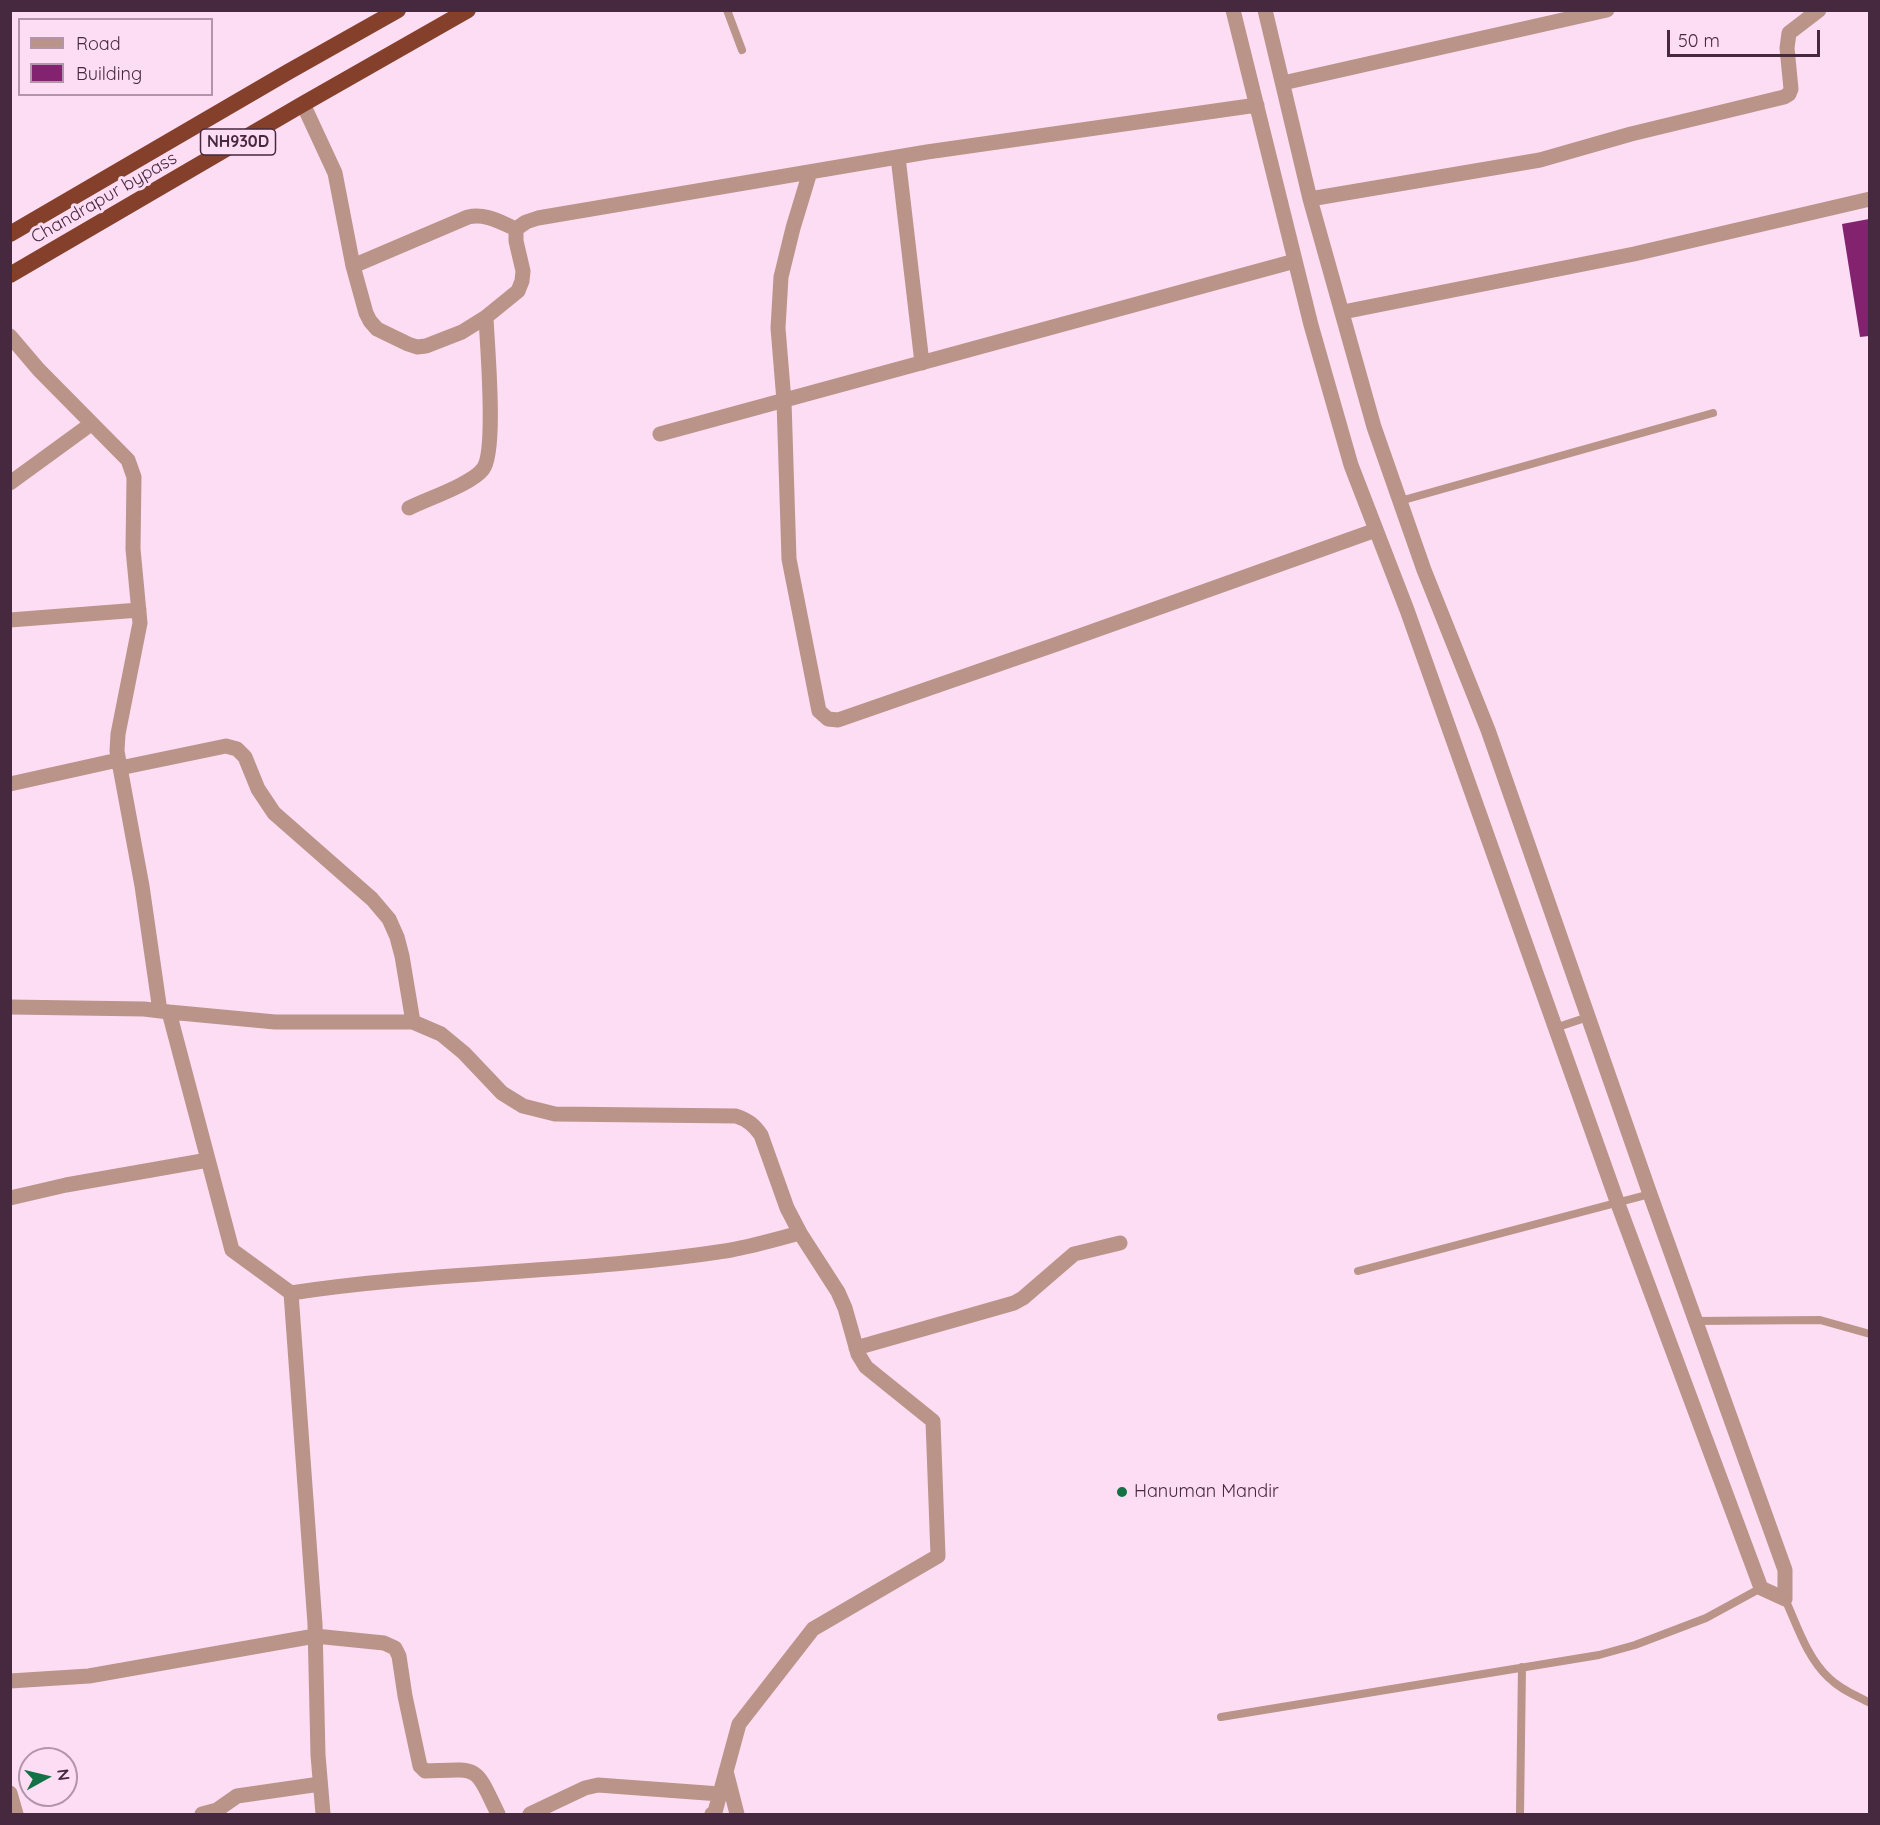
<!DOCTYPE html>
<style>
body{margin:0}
#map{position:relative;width:1880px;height:1825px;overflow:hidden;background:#fcddf3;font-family:Quicksand,sans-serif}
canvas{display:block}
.frame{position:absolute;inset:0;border:12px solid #46293f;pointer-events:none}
.legend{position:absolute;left:18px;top:18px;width:195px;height:78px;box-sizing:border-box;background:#fcddf3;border:2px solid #b395ab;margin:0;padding:8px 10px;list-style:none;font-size:18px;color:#46293f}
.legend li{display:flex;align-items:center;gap:12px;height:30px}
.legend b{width:30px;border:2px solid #b395ab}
.north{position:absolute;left:18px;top:1747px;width:60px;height:60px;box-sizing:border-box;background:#fcddf3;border:2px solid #b395ab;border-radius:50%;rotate:82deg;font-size:16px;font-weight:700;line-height:24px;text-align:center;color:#46293f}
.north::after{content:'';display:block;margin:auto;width:21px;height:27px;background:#147045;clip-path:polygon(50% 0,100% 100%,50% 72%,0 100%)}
.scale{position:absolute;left:1667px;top:30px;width:153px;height:27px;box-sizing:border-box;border:3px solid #46293f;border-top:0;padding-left:8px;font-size:18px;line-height:21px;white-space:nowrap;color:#46293f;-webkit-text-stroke:4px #fcddf3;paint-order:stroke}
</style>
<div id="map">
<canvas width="1880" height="1825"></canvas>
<div class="frame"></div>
<ul class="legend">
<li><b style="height:8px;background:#ba9489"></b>Road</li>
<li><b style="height:16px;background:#832370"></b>Building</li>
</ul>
<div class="north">N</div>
<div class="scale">50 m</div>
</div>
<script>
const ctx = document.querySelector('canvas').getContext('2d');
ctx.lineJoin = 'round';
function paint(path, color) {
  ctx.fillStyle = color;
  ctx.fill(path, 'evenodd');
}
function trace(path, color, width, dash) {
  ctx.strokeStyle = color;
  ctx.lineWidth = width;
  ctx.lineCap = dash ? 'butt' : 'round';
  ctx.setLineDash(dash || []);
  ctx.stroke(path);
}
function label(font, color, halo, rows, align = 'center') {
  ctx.font = font + ' Quicksand,sans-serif';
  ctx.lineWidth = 6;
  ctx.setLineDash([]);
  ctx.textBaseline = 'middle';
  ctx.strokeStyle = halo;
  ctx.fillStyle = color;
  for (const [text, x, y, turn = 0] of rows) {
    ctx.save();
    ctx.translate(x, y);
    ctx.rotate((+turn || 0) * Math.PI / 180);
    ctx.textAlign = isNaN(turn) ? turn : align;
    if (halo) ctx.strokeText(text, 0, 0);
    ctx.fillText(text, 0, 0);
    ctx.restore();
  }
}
const building = new Path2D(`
 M 1869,219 L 1869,336 L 1860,337 L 1842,224 Z`);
const service = new Path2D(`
 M 727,10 L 742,50
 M 1400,501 L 1713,413
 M 1555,1028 L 1588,1017
 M 1358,1271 L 1650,1194
 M 1695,1321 L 1820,1320 L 1870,1334
 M 1785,1599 C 1797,1625 1807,1658 1829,1678 C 1840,1689 1855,1695 1870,1703
 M 1221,1717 L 1599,1655 L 1635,1645 L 1706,1618 L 1761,1588
 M 1520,1814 L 1522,1667`);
const minor = new Path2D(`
 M 1233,10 L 1311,325 L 1351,465 L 1407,610 L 1618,1204 L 1761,1588 L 1785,1599 L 1785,1570 L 1650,1194 L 1488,730 L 1424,570 L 1374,427 L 1310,199 L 1265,10
 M 1283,83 L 1607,10
 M 303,104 L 335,173 L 353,266 L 366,313 L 370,321 L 377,329 L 408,344 L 417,347 L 426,346 L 462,332 L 486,317 L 518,291 L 522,281 L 523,271 L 516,241 L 516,229 L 526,222 L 538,218 L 927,152 L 1257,105
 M 898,157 L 922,363
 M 810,172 L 793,228 L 781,277 L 778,328 L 784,401 L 789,559 L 819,711 L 828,719 L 838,720 L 1057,644 L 1376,530
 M 1310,199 L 1540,160 L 1631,134 L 1784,97 L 1789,94 L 1791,89 L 1787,48 L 1789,33 L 1819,10
 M 353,266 L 468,217 C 485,213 500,222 516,229
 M 1343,312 L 1634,254 L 1870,199
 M 10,336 L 39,370 L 128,460 L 134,477 L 133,549 L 140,623 L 118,734 L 117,751 L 142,886 L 160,1011
 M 660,434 L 1295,261
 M 10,483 L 91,424
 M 409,508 C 427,499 472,484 483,469 C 497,451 487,345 486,317
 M 10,620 L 139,610
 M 120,768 L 226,746 L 237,749 L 245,757 L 258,789 L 274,813 L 372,899 L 389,919 L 397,937 L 402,956 L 413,1022
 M 10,784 L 118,760
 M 10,1007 L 144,1009 L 169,1012 L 232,1250 L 291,1293 L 315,1624 L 318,1755 L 323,1814
 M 169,1012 L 275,1022 L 413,1022 L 441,1034 L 464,1053 L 502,1093 L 523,1106 L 555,1114 L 736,1116 C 748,1120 754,1125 761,1135 L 787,1208 L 800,1233 L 838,1292 L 845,1308 L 858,1354 L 866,1367 L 933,1421 L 938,1556 L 813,1629 L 739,1724 L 715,1812 L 712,1814
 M 10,1198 L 66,1185 L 208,1160
 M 291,1293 C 435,1271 582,1273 725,1251 C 750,1247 776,1239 800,1233
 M 856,1348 L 1014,1303 L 1023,1298 L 1074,1254 L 1120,1243
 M 10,1681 L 89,1676 L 315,1636 L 384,1643 L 395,1648 L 399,1656 L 405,1696 L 420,1766 L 425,1771 C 480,1769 474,1764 498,1814
 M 726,1771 L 737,1814
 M 10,1793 L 16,1814
 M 202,1814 L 217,1810 L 237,1796 L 320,1784
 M 530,1814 L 585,1788 L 598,1785 L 720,1794`);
const trunk = new Path2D(`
 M 10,234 L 288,72 L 398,10
 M 10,275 L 303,104 L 468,10`);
const markers = [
 [1122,1492,6,"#147045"]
];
const shields = [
 [238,142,75]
];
const shieldNames = [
 ["NH930D",238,142]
];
const streetNames = [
 ["Chandrapur bypass",104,198,-30]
];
const poiNames = [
 ["Hanuman Mandir",1134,1492]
];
paint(building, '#832370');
trace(service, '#ba9489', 8);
trace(minor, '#ba9489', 15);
trace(trunk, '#85402b', 16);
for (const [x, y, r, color] of markers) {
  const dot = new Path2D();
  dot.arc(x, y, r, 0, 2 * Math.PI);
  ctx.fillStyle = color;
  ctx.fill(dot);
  trace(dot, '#fcddf3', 2);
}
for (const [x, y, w] of shields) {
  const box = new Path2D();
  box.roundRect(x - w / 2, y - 13, w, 26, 4.5);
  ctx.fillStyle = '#fcddf3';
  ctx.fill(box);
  trace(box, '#46293f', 1.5);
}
label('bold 16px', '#46293f', null, shieldNames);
label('18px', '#46293f', '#fcddf3', streetNames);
label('18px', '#46293f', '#fcddf3', poiNames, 'left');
</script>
